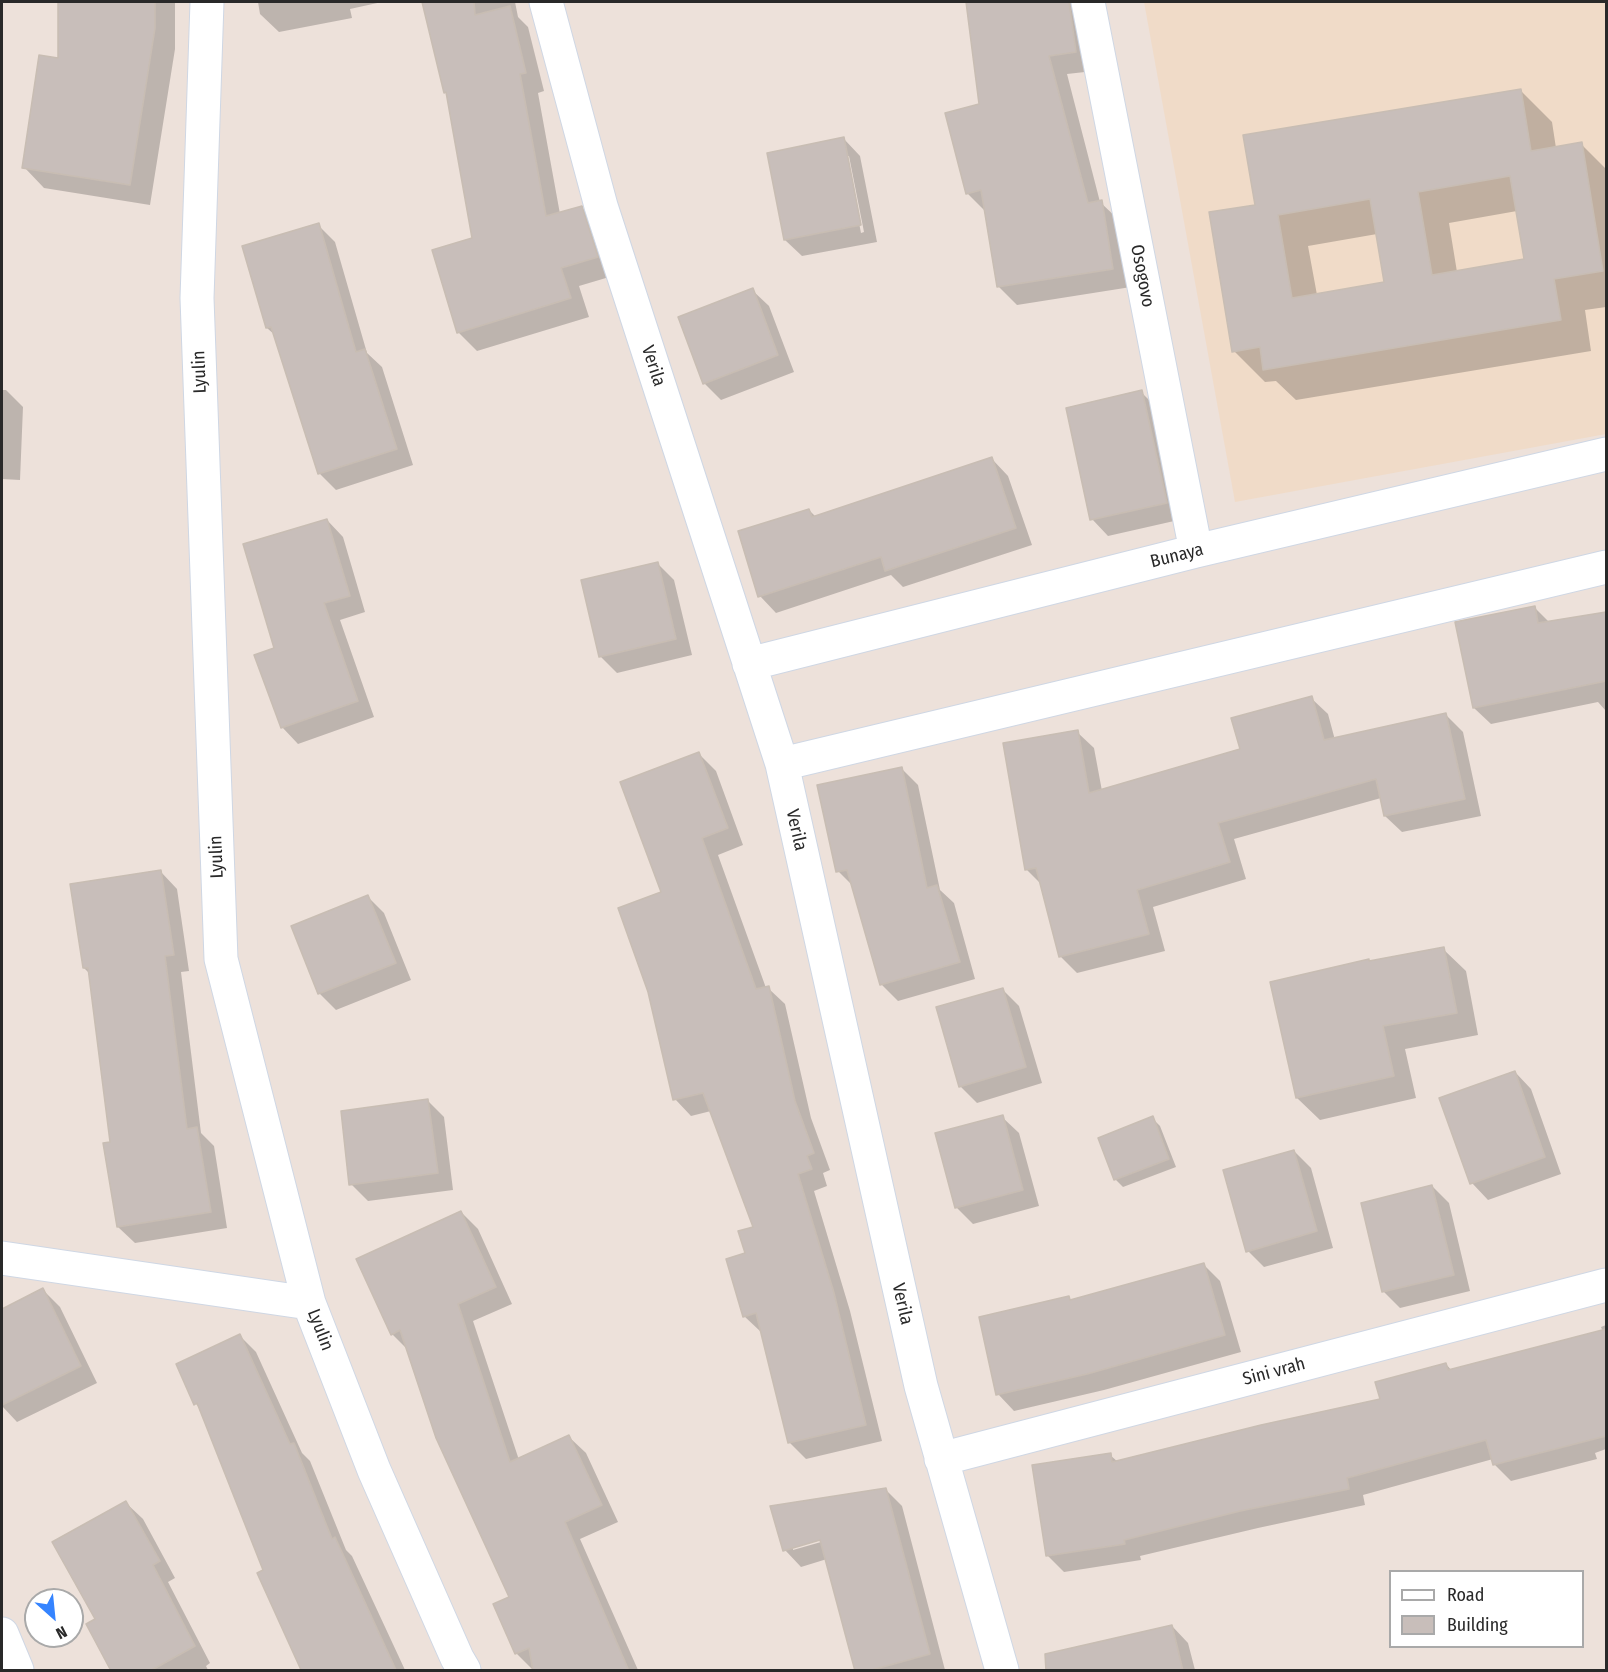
<!DOCTYPE html>
<style>
body{margin:0}
#map{position:relative;width:1608px;height:1672px;overflow:hidden;background:#ede1da;font-family:"Fira Sans Condensed",sans-serif}
canvas{display:block}
.frame{position:absolute;inset:0;border:3px solid #292929;pointer-events:none}
.legend{position:absolute;left:1389px;top:1570px;width:195px;height:78px;box-sizing:border-box;background:#fff;border:2px solid #a9a9a9;margin:0;padding:8px 10px;list-style:none;font-size:18px;color:#292929}
.legend li{display:flex;align-items:center;gap:12px;height:30px}
.legend b{width:30px;border:2px solid #a9a9a9}
.north{position:absolute;left:24px;top:1588px;width:60px;height:60px;box-sizing:border-box;background:#fff;border:2px solid #a9a9a9;border-radius:50%;rotate:153deg;font-size:16px;font-weight:700;line-height:24px;text-align:center;color:#292929}
.north::after{content:'';display:block;margin:auto;width:21px;height:27px;background:#3584ff;clip-path:polygon(50% 0,100% 100%,50% 72%,0 100%)}
</style>
<div id="map">
<canvas width="1608" height="1672"></canvas>
<div class="frame"></div>
<ul class="legend">
<li><b style="height:8px;background:#fff"></b>Road</li>
<li><b style="height:16px;background:#c8beba"></b>Building</li>
</ul>
<div class="north">N</div>
</div>
<script>
const ctx = document.querySelector('canvas').getContext('2d');
ctx.lineJoin = 'round';
function paint(path, color) {
  ctx.fillStyle = color;
  ctx.fill(path, 'evenodd');
}
function trace(path, color, width, dash) {
  ctx.strokeStyle = color;
  ctx.lineWidth = width;
  ctx.lineCap = dash ? 'butt' : 'round';
  ctx.setLineDash(dash || []);
  ctx.stroke(path);
}
function label(font, color, halo, rows, align = 'center') {
  ctx.font = font + ' "Fira Sans Condensed",sans-serif';
  ctx.lineWidth = 4.5;
  ctx.setLineDash([]);
  ctx.textBaseline = 'middle';
  ctx.strokeStyle = halo;
  ctx.fillStyle = color;
  for (const [text, x, y, turn = 0] of rows) {
    ctx.save();
    ctx.translate(x, y);
    ctx.rotate((+turn || 0) * Math.PI / 180);
    ctx.textAlign = isNaN(turn) ? turn : align;
    if (halo) ctx.strokeText(text, 0, 0);
    ctx.fillText(text, 0, 0);
    ctx.restore();
  }
}
const education = new Path2D(`
 M 1144,2 L 1606,2 L 1606,434 L 1235,502 Z`);
const shadow = new Path2D(`
 M 60,2 L 175,2 L 175,49 L 150,205 L 44,188 L 24,167 L 59,60 Z
 M 258,2 L 382,2 L 350,9 L 352,18 L 279,32 L 260,14 Z
 M 423,2 L 515,2 L 518,17 L 528,27 L 544,91 L 538,93 L 560,214 L 581,207 L 600,226 L 616,275 L 579,286 L 589,317 L 477,351 L 458,332 L 474,239 L 448,96 L 445,92 Z
 M 967,2 L 1084,2 L 1094,71 L 1067,74 L 1100,202 L 1120,221 L 1131,287 L 1017,305 L 999,287 L 987,213 L 967,193 L 981,105 Z
 M 1520,90 L 1552,122 L 1556,148 L 1581,144 L 1606,169 L 1606,307 L 1585,310 L 1591,351 L 1296,400 L 1276,381 L 1265,382 L 1234,351 L 1257,206 ZM 1517,211 L 1526,260 L 1457,272 L 1449,223 ZM 1377,234 L 1386,283 L 1317,295 L 1308,246 Z
 M 844,139 L 860,156 L 877,242 L 802,256 L 785,240 ZM 846,156 L 849,156 L 864,232 L 861,233 Z
 M 318,225 L 335,242 L 367,353 L 382,367 L 413,465 L 336,490 L 319,473 L 276,336 L 267,328 Z
 M 752,290 L 769,306 L 794,372 L 721,400 L 704,383 Z
 M 2,390 L 6,390 L 23,407 L 20,480 L 2,479 Z
 M 1141,392 L 1158,409 L 1183,519 L 1108,536 L 1092,519 Z
 M 992,459 L 1008,476 L 1032,545 L 903,587 L 891,575 L 776,613 L 760,596 L 809,510 L 816,517 Z
 M 327,520 L 343,537 L 365,612 L 340,620 L 374,717 L 298,744 L 282,727 L 275,649 Z
 M 658,564 L 674,580 L 692,655 L 617,673 L 600,656 Z
 M 1534,607 L 1550,623 L 1606,614 L 1606,711 L 1598,702 L 1491,724 L 1474,708 Z
 M 1311,698 L 1328,714 L 1335,740 L 1446,715 L 1463,732 L 1481,816 L 1402,832 L 1385,816 L 1381,798 L 1234,839 L 1246,879 L 1153,907 L 1165,951 L 1077,973 L 1061,957 L 1042,885 L 1026,869 L 1077,732 L 1094,748 L 1102,791 L 1242,750 Z
 M 699,754 L 716,771 L 743,845 L 718,855 L 766,988 L 768,988 L 785,1004 L 811,1118 L 830,1170 L 823,1173 L 827,1186 L 814,1191 L 850,1311 L 882,1441 L 806,1459 L 789,1442 L 761,1332 L 744,1316 L 747,1254 L 755,1228 L 711,1111 L 691,1116 L 675,1099 L 663,893 Z
 M 901,768 L 918,785 L 940,890 L 954,903 L 975,979 L 898,1001 L 881,984 L 854,887 L 838,871 Z
 M 161,872 L 177,889 L 189,971 L 181,972 L 201,1133 L 214,1146 L 227,1228 L 135,1243 L 118,1227 L 111,1143 L 90,974 L 84,968 Z
 M 368,897 L 384,913 L 411,980 L 336,1010 L 319,993 Z
 M 1443,949 L 1466,971 L 1478,1035 L 1405,1049 L 1416,1098 L 1320,1120 L 1297,1098 L 1370,963 Z
 M 1003,990 L 1019,1006 L 1042,1083 L 977,1103 L 960,1086 Z
 M 1515,1072 L 1531,1089 L 1561,1174 L 1488,1200 L 1472,1183 Z
 M 427,1100 L 444,1117 L 453,1190 L 368,1201 L 351,1184 Z
 M 1002,1117 L 1019,1133 L 1039,1206 L 973,1224 L 957,1208 L 937,1134 Z
 M 1152,1118 L 1160,1126 L 1176,1167 L 1123,1187 L 1115,1179 Z
 M 1294,1151 L 1311,1168 L 1333,1248 L 1264,1267 L 1248,1251 Z
 M 1432,1186 L 1449,1203 L 1470,1291 L 1400,1308 L 1384,1292 L 1363,1204 Z
 M 461,1212 L 478,1229 L 512,1304 L 473,1321 L 519,1460 L 569,1437 L 586,1453 L 618,1522 L 580,1539 L 638,1670 L 560,1670 L 551,1662 L 533,1670 L 516,1653 L 511,1598 L 408,1350 L 392,1334 Z
 M 1204,1265 L 1220,1281 L 1241,1352 L 1104,1390 L 1014,1411 L 998,1394 L 1068,1298 L 1072,1301 Z
 M 43,1290 L 60,1307 L 97,1383 L 17,1422 L 2,1406 L 2,1310 Z
 M 1606,1325 L 1606,1449 L 1595,1453 L 1597,1459 L 1511,1481 L 1494,1464 L 1493,1459 L 1363,1495 L 1365,1505 L 1258,1528 L 1140,1556 L 1141,1560 L 1064,1572 L 1048,1556 L 1110,1455 L 1118,1462 L 1381,1400 L 1446,1364 L 1452,1371 L 1603,1332 L 1601,1327 Z
 M 240,1336 L 256,1352 L 302,1453 L 310,1461 L 346,1550 L 352,1556 L 405,1670 L 330,1670 L 324,1656 L 265,1570 L 201,1409 L 196,1404 Z
 M 885,1489 L 902,1506 L 945,1670 L 856,1670 L 827,1559 L 801,1567 L 785,1550 ZM 827,1537 L 828,1540 L 793,1550 L 793,1547 Z
 M 126,1503 L 143,1519 L 175,1578 L 168,1582 L 210,1663 L 206,1666 L 208,1670 L 112,1670 L 97,1620 Z
 M 1172,1626 L 1188,1643 L 1195,1670 L 1078,1670 Z`);
const building = new Path2D(`
 M 58,2 L 155,2 L 155,28 L 130,185 L 22,168 L 39,55 L 58,58 Z
 M 422,2 L 474,2 L 475,15 L 510,6 L 526,73 L 520,74 L 546,216 L 582,206 L 598,257 L 561,268 L 571,298 L 457,333 L 432,250 L 472,238 L 446,92 L 444,93 Z
 M 966,2 L 1069,2 L 1076,52 L 1049,56 L 1088,203 L 1102,200 L 1113,269 L 997,287 L 981,190 L 966,194 L 945,113 L 979,104 Z
 M 1521,89 L 1531,151 L 1582,142 L 1603,271 L 1554,279 L 1561,320 L 1263,370 L 1260,347 L 1232,352 L 1209,212 L 1255,205 L 1243,135 ZM 1510,176 L 1524,259 L 1432,275 L 1418,192 ZM 1370,199 L 1384,282 L 1292,298 L 1278,215 Z
 M 844,137 L 861,225 L 784,240 L 767,153 Z
 M 319,223 L 356,352 L 365,349 L 397,449 L 318,474 L 271,327 L 266,328 L 242,246 Z
 M 753,288 L 778,355 L 703,384 L 678,317 Z
 M 1142,390 L 1167,503 L 1090,520 L 1066,408 Z
 M 992,457 L 1016,528 L 885,571 L 881,557 L 758,597 L 738,531 L 809,509 L 812,517 Z
 M 327,519 L 350,596 L 324,603 L 358,701 L 281,728 L 254,655 L 274,648 L 243,544 Z
 M 658,562 L 676,639 L 599,657 L 581,580 Z
 M 1535,606 L 1538,623 L 1606,612 L 1606,681 L 1473,708 L 1455,622 Z
 M 1312,696 L 1324,740 L 1446,713 L 1465,799 L 1384,816 L 1376,779 L 1218,823 L 1230,862 L 1137,890 L 1149,934 L 1059,957 L 1036,868 L 1025,870 L 1003,743 L 1078,730 L 1089,793 L 1240,749 L 1231,718 Z
 M 699,752 L 728,828 L 702,838 L 756,989 L 769,986 L 795,1101 L 814,1153 L 807,1156 L 812,1169 L 798,1174 L 834,1293 L 866,1425 L 788,1443 L 756,1313 L 743,1317 L 726,1259 L 745,1253 L 738,1231 L 753,1227 L 703,1093 L 673,1100 L 648,992 L 618,908 L 661,892 L 620,782 Z
 M 902,767 L 927,888 L 937,885 L 960,962 L 880,985 L 847,870 L 836,872 L 817,785 Z
 M 161,870 L 174,955 L 165,956 L 187,1129 L 197,1127 L 211,1212 L 117,1227 L 103,1143 L 110,1142 L 88,968 L 83,968 L 70,884 Z
 M 368,895 L 396,963 L 318,994 L 291,926 Z
 M 1444,947 L 1457,1013 L 1383,1026 L 1394,1076 L 1296,1098 L 1270,982 L 1369,959 L 1369,961 Z
 M 1003,988 L 1026,1067 L 959,1087 L 936,1007 Z
 M 1515,1071 L 1545,1157 L 1470,1184 L 1439,1098 Z
 M 428,1099 L 438,1173 L 349,1185 L 341,1111 Z
 M 1003,1115 L 1023,1190 L 955,1208 L 935,1133 Z
 M 1153,1116 L 1169,1159 L 1114,1180 L 1098,1138 Z
 M 1294,1150 L 1317,1231 L 1246,1252 L 1223,1170 Z
 M 1432,1185 L 1454,1275 L 1382,1292 L 1361,1203 Z
 M 461,1211 L 496,1287 L 458,1304 L 510,1462 L 569,1435 L 602,1505 L 565,1522 L 629,1671 L 533,1671 L 529,1648 L 515,1654 L 493,1604 L 509,1597 L 436,1438 L 400,1330 L 391,1335 L 356,1259 Z
 M 1204,1263 L 1225,1335 L 1087,1374 L 996,1395 L 979,1317 L 1069,1296 L 1070,1300 Z
 M 43,1288 L 81,1366 L 2,1405 L 2,1309 Z
 M 1606,1329 L 1606,1436 L 1493,1465 L 1486,1440 L 1347,1478 L 1349,1489 L 1240,1511 L 1124,1540 L 1125,1544 L 1046,1556 L 1032,1465 L 1111,1453 L 1112,1462 L 1261,1425 L 1380,1399 L 1375,1382 L 1446,1363 L 1448,1370 Z
 M 240,1334 L 290,1444 L 294,1443 L 332,1539 L 335,1537 L 396,1670 L 301,1670 L 257,1573 L 263,1570 L 197,1403 L 194,1405 L 176,1364 Z
 M 886,1488 L 930,1654 L 868,1671 L 855,1671 L 820,1540 L 783,1551 L 770,1506 Z
 M 126,1501 L 160,1561 L 153,1565 L 195,1646 L 150,1671 L 111,1671 L 86,1624 L 95,1619 L 52,1542 Z
 M 1172,1625 L 1183,1671 L 1046,1671 L 1045,1654 Z`);
const minor = new Path2D(`
 M 207,2 L 197,298 L 221,959 L 309,1303 L 374,1470 L 457,1658 L 464,1670
 M 546,2 L 601,206 L 782,764 L 921,1386 L 1002,1670
 M 1088,2 L 1196,551
 M 749,664 L 1196,551 L 1606,454
 M 782,764 L 1606,567
 M 2,1258 L 309,1303
 M 941,1459 L 1606,1285
 M 2,1634 L 17,1670`);
const streetNames = [
 ["Osogovo",1142,276,79],
 ["Verila",653,366,72],
 ["Lyulin",200,372,-92],
 ["Bunaya",1177,556,-14],
 ["Verila",796,830,77],
 ["Lyulin",217,857,-92],
 ["Verila",902,1304,77],
 ["Lyulin",320,1330,69],
 ["Sini vrah",1274,1372,-15]
];
paint(education, '#f0dbc8');
paint(shadow, '#0003');
paint(building, '#c8beba');
trace(building, '#c8bdb3', 1.5);
trace(minor, '#cfd7e4', 35);
trace(minor, '#fff', 33);
label('18px', '#292929', '#fff', streetNames);
</script>
